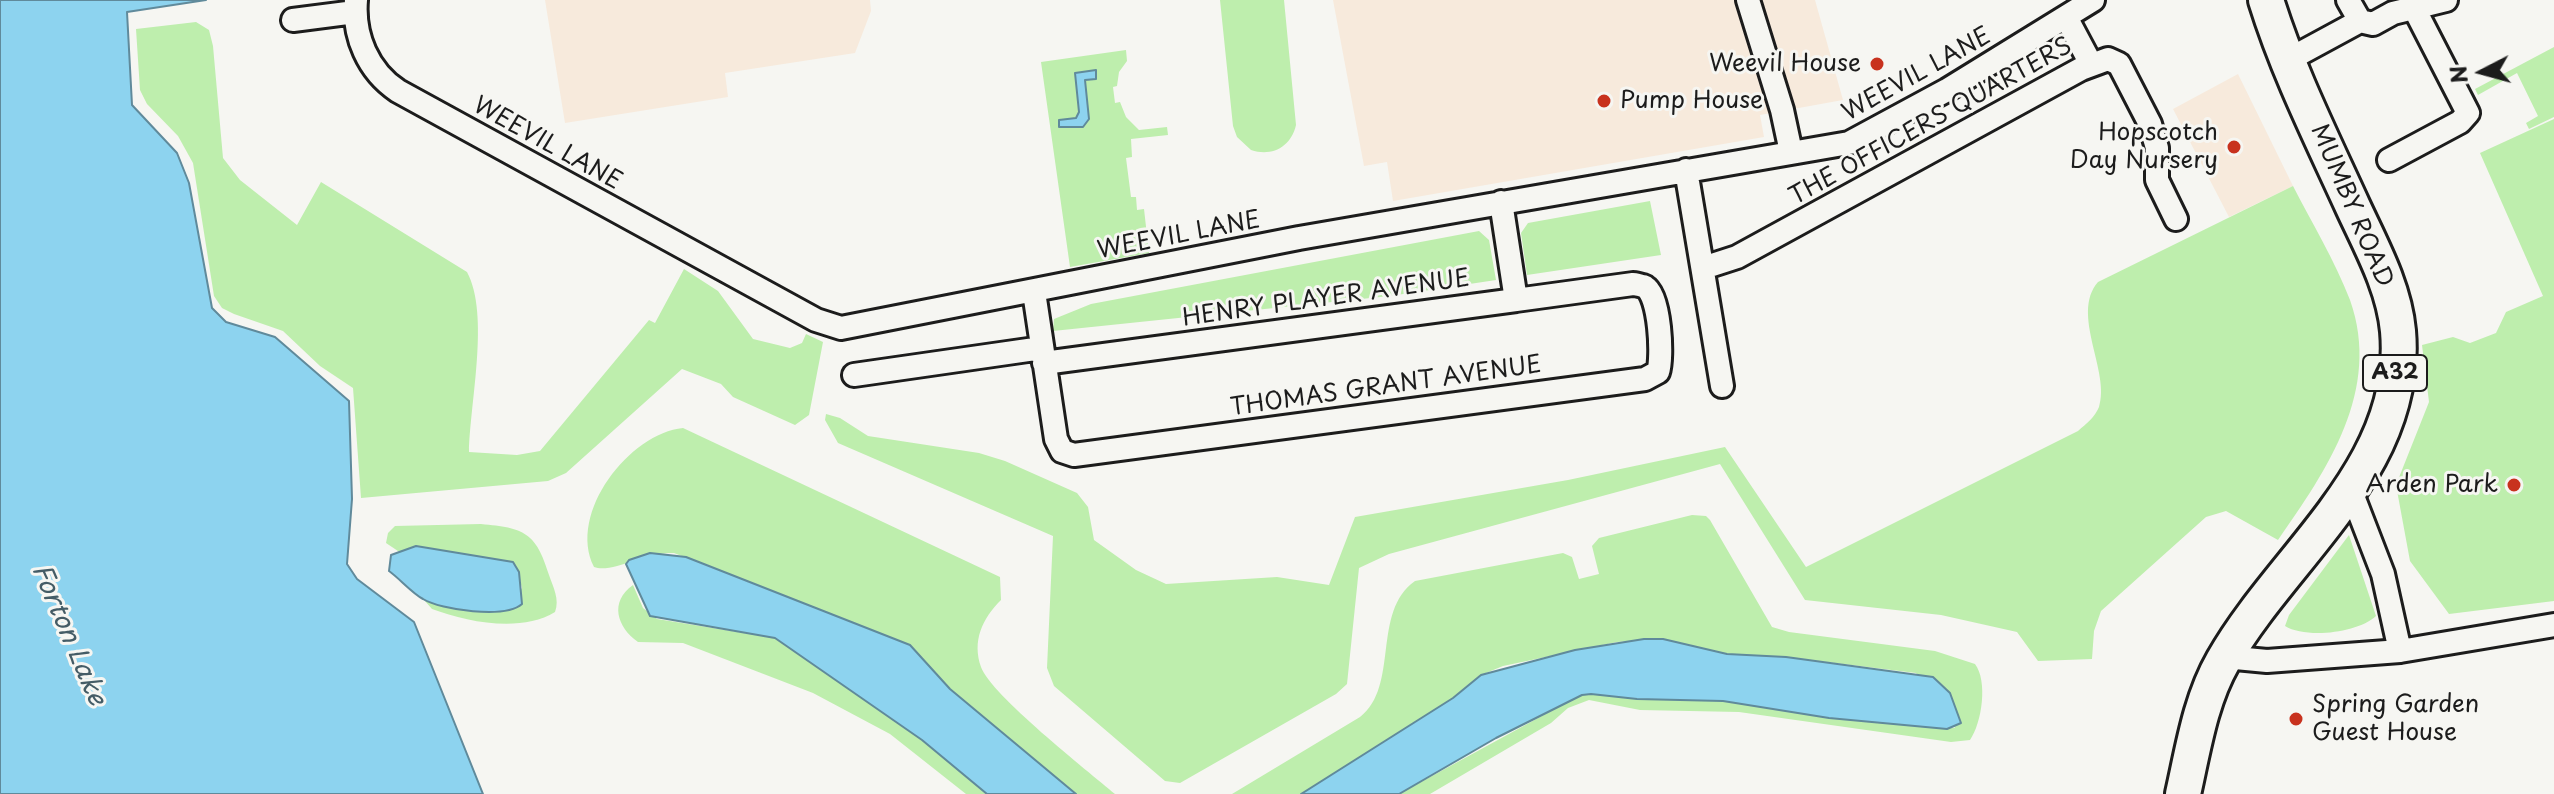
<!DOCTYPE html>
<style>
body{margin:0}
#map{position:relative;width:2554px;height:794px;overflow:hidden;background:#f6f6f2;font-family:"Playpen Sans",sans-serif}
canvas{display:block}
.north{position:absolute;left:2442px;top:32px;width:80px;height:80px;-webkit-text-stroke:6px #f6f6f2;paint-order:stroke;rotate:264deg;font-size:22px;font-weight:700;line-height:32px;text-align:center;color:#1c1c1c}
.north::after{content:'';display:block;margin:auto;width:28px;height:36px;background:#1c1c1c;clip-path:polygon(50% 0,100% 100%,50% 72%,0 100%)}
</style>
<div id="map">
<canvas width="2554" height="794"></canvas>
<div class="north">N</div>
</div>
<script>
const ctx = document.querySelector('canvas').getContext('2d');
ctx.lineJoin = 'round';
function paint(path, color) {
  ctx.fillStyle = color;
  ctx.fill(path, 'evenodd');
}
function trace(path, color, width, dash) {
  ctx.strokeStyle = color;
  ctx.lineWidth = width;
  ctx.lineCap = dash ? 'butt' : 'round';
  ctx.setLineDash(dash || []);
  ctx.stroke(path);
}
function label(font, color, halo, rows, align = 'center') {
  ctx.font = font + ' "Playpen Sans",sans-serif';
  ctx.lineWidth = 6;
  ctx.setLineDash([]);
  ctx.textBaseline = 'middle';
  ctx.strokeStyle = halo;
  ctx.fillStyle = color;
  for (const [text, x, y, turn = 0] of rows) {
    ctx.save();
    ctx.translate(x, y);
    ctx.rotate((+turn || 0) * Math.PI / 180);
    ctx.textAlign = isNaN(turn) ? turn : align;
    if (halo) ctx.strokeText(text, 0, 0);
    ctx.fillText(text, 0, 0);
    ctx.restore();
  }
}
const built = new Path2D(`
 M 545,0 L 870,0 L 871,11 L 855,53 L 725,73 L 728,97 L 565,123 Z
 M 1333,0 L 1815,0 L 1843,100 L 1760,115 L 1764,137 L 1393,201 L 1387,162 L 1364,166 Z
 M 2238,74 L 2293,186 L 2229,217 L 2173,109 Z`);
const green = new Path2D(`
 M 1220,0 L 1284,0 L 1296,125 C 1291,147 1272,157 1251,150 L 1237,137 L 1233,126 Z
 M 196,22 L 209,30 L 213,46 L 223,158 L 240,180 L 297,225 L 321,182 L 467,272 C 490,315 470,402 469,452 L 517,455 L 540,451 L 649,320 L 655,323 L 684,269 L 718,291 L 753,339 L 790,348 L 802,343 L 806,334 L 823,342 L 809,415 L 795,425 L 733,397 L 721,384 L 682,369 L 566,473 L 548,481 L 361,498 L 353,388 L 320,366 L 283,331 L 234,314 L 222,308 L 214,296 L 193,163 L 178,136 L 147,104 L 140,90 L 136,29 Z
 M 2554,47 L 2554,117 L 2529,129 L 2526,123 L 2538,116 L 2517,73 L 2478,95 L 2475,89 Z
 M 1126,50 L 1127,61 L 1119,72 L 1117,86 L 1113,87 L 1115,103 L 1120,102 L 1126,117 L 1139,130 L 1167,127 L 1168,135 L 1131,139 L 1132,157 L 1126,158 L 1131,197 L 1136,197 L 1137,210 L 1144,209 L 1149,253 L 1070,267 L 1041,62 Z
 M 2554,119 L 2554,601 L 2449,614 L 2410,561 L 2396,485 L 2429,402 L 2422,345 L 2453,337 L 2470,343 L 2496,333 L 2506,312 L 2543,296 L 2480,153 Z
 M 2293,186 C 2312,223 2335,261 2350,300 C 2382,390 2327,470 2278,540 L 2226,511 L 2206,517 L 2101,611 L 2094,631 L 2092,659 L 2038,661 L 2017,632 L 1941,615 L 1805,600 L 1720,464 L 1389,554 L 1359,568 L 1347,684 L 1336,694 L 1180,783 L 1165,781 L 1054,686 L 1047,668 L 1053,536 L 838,443 L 825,420 L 826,414 L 840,418 L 868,436 L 979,453 L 1005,461 L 1077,493 L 1088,507 L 1094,540 L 1136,570 L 1166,584 L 1277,577 L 1329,585 L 1355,517 L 1568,480 L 1725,447 L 1806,567 L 2078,431 C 2086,424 2095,417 2099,407 C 2111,372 2070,314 2098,282 Z
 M 1650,201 L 1661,255 L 1527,275 L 1521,233 L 1528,223 Z
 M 1479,231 L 1489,240 L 1496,280 L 1390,296 L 1053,331 L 1054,319 L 1091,304 Z
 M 683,428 L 1000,577 L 1001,600 C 982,619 972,641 981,667 C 991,695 1088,771 1115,794 L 1076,794 L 950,689 L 910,645 L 674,553 C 647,551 612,574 594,567 C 567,513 630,433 683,428 Z
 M 1692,515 L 1706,516 L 1710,520 L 1772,627 L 1789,632 L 1935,651 L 1975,664 C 1988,681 1982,723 1970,740 L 1951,742 L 1739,712 L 1640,710 L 1589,700 L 1568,708 L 1551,723 L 1430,794 L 1399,794 L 1582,694 L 1723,701 L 1829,718 L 1955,728 L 1916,673 L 1786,657 L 1727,654 L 1663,639 L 1617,642 L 1503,666 L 1481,675 L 1453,698 L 1301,794 L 1232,794 L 1360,717 C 1400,686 1371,612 1415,581 L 1563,553 L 1572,557 L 1579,579 L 1599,574 L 1592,546 L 1599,538 Z
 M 481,524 C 524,528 536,532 549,575 C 553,587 560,599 555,612 C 521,633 467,622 432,609 L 424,600 L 455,608 L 508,611 L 522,588 L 516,566 L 416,546 L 401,553 L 386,543 L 388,533 L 395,526 Z
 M 2349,535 L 2376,616 C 2358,633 2306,639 2285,626 L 2289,615 Z
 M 633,585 L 643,608 L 657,619 L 775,638 L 922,740 L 987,794 L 966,794 L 890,734 L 813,693 L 683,643 L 638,642 C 617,627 609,602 633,585 Z`);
const water = new Path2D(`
 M 0,0 L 206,0 L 127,12 L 132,105 L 177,153 L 189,183 L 212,308 L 226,322 L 275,337 L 349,401 L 352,499 L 347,564 L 357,579 L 414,622 L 483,794 L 0,794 Z
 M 1096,70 L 1096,79 L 1085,80 L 1089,119 L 1083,127 L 1059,127 L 1059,120 L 1076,118 L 1079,112 L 1075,73 Z
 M 416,546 L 513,562 L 519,572 L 522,604 C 505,619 441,610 423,599 C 412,593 400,579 389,571 L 391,555 Z
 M 650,553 L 686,557 L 910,645 L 950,689 L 1076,794 L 987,794 L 922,740 L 775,638 L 650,616 L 626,564 L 629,560 Z
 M 1644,639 L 1663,639 L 1727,654 L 1786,657 L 1933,677 L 1950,693 L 1961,723 L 1947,729 L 1829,718 L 1723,701 L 1637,699 L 1591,694 L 1582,695 L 1496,738 L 1399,794 L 1301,794 L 1453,698 L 1481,675 L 1575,650 Z`);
const minor = new Path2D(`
 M 356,0 C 353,36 368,71 398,91 L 816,320 L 841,328 L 1299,238 L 1849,143 L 1947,90 L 2093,0
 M 1748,0 L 1782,110 L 1791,152
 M 2348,0 L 2360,21
 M 2066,17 L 2091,64
 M 293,20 L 355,12
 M 2288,60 L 2360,21 L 2373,24 L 2393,13 L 2446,0
 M 2389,160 L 2460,122 L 2468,113 L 2414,8
 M 1686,170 L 1722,386
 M 1703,268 L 1737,257 L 2081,69 L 2108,59 L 2119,64 L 2150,124 L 2157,148 L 2157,180 L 2176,219
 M 1034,292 L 1056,439 L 1062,451 L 1074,455 L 1645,379 L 1658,372 C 1663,358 1660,295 1645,287 C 1645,286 1634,284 1633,284 L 1516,300
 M 1044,363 L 1516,300 L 1501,202
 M 854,375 L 1042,348
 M 2351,491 L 2383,574 L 2400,651
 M 2225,657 L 2267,661 L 2400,651 L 2554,625`);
const primary = new Path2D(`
 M 2183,794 C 2193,750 2200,701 2223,661 C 2282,556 2410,468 2398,331 C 2394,287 2371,246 2353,207 C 2322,139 2288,71 2266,0`);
const markers = [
 [1877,64,8,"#c8321e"],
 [1604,101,8,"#c8321e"],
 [2234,147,8,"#c8321e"],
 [2514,485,8,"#c8321e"],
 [2296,719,8,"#c8321e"]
];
const shields = [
 [2395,373,64]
];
const shieldNames = [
 ["A32",2395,373]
];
const poiNames = [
 ["Weevil House",1861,64],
 ["Pump House",1620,101,"left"],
 ["Hopscotch",2218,133],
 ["Day Nursery",2218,161],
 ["Arden Park",2498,485],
 ["Spring Garden",2312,705,"left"],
 ["Guest House",2312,733,"left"]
];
const streetNames = [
 ["WEEVIL LANE",1917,75,-29],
 ["THE OFFICERS QUARTERS",1931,122,-29],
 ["WEEVIL LANE",547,144,29],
 ["MUMBY ROAD",2351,206,67],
 ["WEEVIL LANE",1179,236,-11],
 ["HENRY PLAYER AVENUE",1326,299,-8],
 ["THOMAS GRANT AVENUE",1386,387,-8]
];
const waterNames = [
 ["Forton Lake",68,635,67]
];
paint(built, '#f7eadc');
paint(green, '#beeead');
paint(water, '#8dd3ef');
trace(water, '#608a9b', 2);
trace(minor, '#1c1c1c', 28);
trace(primary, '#1c1c1c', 40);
trace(minor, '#f6f6f2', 22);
trace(primary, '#f6f6f2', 34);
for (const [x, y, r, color] of markers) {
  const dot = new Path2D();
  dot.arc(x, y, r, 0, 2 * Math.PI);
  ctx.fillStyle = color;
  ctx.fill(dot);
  trace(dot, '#f6f6f2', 3);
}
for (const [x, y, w] of shields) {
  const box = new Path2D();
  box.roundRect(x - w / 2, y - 18, w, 36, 6);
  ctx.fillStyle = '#f6f6f2';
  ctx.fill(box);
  trace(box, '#1c1c1c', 2);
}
label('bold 22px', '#1c1c1c', null, shieldNames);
label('24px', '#1c1c1c', '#f6f6f2', poiNames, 'right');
label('24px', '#1c1c1c', '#f6f6f2', streetNames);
label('italic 26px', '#445c66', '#f6f6f2', waterNames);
</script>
